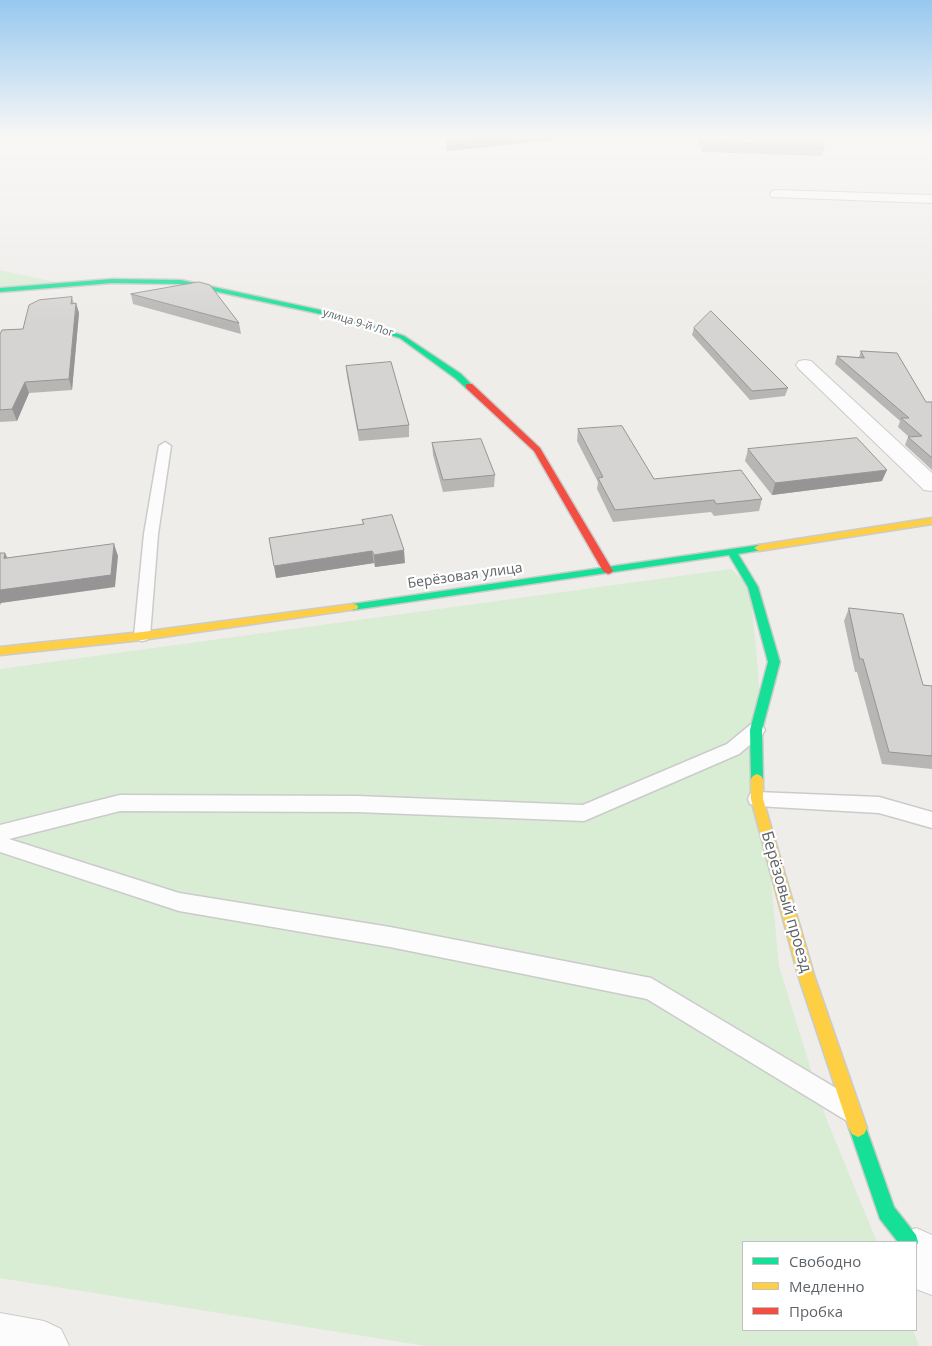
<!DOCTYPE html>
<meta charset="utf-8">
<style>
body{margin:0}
#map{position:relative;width:932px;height:1346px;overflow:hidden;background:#efedea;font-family:"Open Sans",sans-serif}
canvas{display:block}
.legend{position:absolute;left:742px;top:1241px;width:175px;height:90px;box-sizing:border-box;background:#fff;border:1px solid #bfc1c3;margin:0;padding:6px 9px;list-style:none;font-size:15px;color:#5e6469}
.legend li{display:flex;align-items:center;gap:10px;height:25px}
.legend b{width:25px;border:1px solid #bfc1c3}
</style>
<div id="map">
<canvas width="932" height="1346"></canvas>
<ul class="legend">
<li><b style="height:6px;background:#16e098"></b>Свободно</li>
<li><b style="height:6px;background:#ffcf43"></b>Медленно</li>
<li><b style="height:6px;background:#f24e42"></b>Пробка</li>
</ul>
</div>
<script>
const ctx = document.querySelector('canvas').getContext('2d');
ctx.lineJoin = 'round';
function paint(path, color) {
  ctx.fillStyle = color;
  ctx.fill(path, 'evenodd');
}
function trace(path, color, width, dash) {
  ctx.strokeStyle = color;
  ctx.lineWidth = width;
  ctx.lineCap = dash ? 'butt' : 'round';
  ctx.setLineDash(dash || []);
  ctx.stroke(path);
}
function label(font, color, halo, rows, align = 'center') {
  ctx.font = font + ' "Open Sans",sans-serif';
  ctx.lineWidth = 4.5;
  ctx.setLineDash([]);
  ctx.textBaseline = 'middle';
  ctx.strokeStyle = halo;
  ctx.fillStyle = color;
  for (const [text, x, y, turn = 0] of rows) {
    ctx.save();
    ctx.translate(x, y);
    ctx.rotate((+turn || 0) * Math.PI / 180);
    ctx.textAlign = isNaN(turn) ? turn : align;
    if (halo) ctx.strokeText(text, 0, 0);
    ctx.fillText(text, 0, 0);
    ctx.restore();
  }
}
const green = new Path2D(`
 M 0,270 L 60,283 L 0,288 Z
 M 731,569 L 750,587 L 758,670 L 767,838 L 779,966 L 826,1118 L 877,1242 L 743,1242 L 743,1330 L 913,1330 L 919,1346 L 426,1346 L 0,1278 L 0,669 Z`);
const lane = new Path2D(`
 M 165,442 L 171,446 L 158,534 L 150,636 L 147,640 L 142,641 L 137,640 L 134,636 L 144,534 L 159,446 Z
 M 756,724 L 762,725 L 765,730 L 762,735 L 739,754 L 584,821 L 357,812 L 120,811 L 9,839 L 179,893 L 390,927 L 651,978 L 856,1100 L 859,1109 L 856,1118 L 847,1121 L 647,999 L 390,947 L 179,911 L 0,852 L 0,825 L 120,795 L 357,796 L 583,805 L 727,744 L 750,725 Z
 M 757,792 L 879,797 L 932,812 L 932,828 L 879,813 L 757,806 L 750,804 L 748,799 L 750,794 Z`);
const street = new Path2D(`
 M 776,190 L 932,195 L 932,203 L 772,197 L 770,194 L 772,191 Z
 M 805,360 L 811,361 L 932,473 L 932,491 L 924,490 L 799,369 L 796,365 L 799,361 Z
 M 916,1228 L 932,1235 L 932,1295 L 916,1289 L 916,1242 L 897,1242 L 900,1235 Z
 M 0,1313 L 44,1321 L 61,1329 L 69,1346 L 0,1346 Z`);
const fast = new Path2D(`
 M 112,279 L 181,280 L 334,313 L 404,336 L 461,374 L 473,386 L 466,388 L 455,378 L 400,338 L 330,316 L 181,284 L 112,283 L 0,292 L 0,288 Z
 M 759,545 L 762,546 L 762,550 L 738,554 L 758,587 L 780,662 L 762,730 L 763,779 L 761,782 L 757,784 L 753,782 L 751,779 L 750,730 L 768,662 L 748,587 L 729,555 L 353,610 L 348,607 L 353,604 Z
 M 858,1119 L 864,1122 L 894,1207 L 916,1235 L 918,1242 L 916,1248 L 916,1242 L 898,1242 L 880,1219 L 849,1128 L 852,1122 Z`);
const slow = new Path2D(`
 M 932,518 L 932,524 L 759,551 L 754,548 L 759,545 Z
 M 353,604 L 357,605 L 358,607 L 357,609 L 142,640 L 0,655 L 0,647 L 142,632 Z
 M 757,774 L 761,776 L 763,779 L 763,799 L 814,975 L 867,1128 L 864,1134 L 858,1137 L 852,1134 L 849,1128 L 798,975 L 751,799 L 751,779 L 753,776 Z`);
const jam = new Path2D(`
 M 466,384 L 472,384 L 540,448 L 613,571 L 611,573 L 608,574 L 603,571 L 534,451 L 466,388 Z`);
const wall = new Path2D(`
 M 695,136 L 817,136 L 825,146 L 822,156 L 702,152 Z
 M 131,294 L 239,323 L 241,334 L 133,304 Z
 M 72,297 L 74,304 L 76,303 L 79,313 L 72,390 L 29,393 L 17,421 L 0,422 L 0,334 L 23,329 Z
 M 694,328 L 788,388 L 785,396 L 750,400 L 692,335 Z
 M 861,351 L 926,402 L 932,402 L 932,470 L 905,445 L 908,437 L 909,437 L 898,427 L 900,421 L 835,364 L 837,356 L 859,357 Z
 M 346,366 L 409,425 L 409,437 L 359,441 L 347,376 Z
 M 578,429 L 654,479 L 762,499 L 759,511 L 714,516 L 711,512 L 613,522 L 597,489 L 598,482 L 577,441 Z
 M 432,443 L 495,475 L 494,487 L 443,492 L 433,455 Z
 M 748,449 L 882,481 L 772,495 L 745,461 Z
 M 362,520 L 405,563 L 375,567 L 374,563 L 276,578 L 363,524 Z
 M 849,608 L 923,685 L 932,686 L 932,769 L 882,764 L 857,672 L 855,672 L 844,621 Z`);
const shadedWall = new Path2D(`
 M 487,136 L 553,136 L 553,140 L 447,151 L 446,140 Z
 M 76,303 L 79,313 L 72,390 L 69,379 Z
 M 25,382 L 29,393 L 17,421 L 12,409 Z
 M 887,470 L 882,481 L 772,495 L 775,483 Z
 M 114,544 L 118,556 L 115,587 L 1,603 L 0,605 L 0,590 Z
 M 404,550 L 405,563 L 375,567 L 374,555 Z
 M 372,551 L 374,563 L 276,578 L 274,566 Z
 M 5,553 L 11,565 L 4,558 Z`);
const building = new Path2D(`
 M 446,136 L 487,136 L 446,140 Z
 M 701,136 L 817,136 L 825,146 L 704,142 Z
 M 199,282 L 210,285 L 239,323 L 131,294 Z
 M 72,297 L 71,304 L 76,303 L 69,379 L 25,382 L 12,409 L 0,410 L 0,334 L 2,330 L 23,329 L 29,305 L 39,300 Z
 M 711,311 L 788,388 L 752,391 L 694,328 Z
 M 861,351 L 897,353 L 926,402 L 932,402 L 932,458 L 908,437 L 922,436 L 901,418 L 909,418 L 837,356 L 864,358 Z
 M 391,362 L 409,425 L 358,430 L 346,366 Z
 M 622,426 L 654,479 L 741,470 L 762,499 L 716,504 L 714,500 L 615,510 L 598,478 L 603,477 L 578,429 Z
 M 857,438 L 887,470 L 775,483 L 748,449 Z
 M 481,439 L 495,475 L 443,480 L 432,443 Z
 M 392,515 L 404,550 L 374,555 L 372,551 L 274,566 L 269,538 L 364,524 L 362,520 Z
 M 114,544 L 111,575 L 0,590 L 0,553 L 5,553 L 4,558 Z
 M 849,608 L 903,614 L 923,685 L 932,686 L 932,756 L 889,752 L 863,659 L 860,659 Z`);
const farStreetnames = [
 ["улица 9-й Лог",358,323,17]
];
const streetNames = [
 ["Берёзовая улица",465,576,-8]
];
const nearStreetnames = [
 ["Берёзовый проезд",786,902,74]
];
paint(green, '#d9ecd4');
trace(lane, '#cbcbcb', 3);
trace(street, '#cbcbcb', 2);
trace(fast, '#cacbcb', 3);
trace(slow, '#cacbcb', 3);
trace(jam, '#cacbcb', 3);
paint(lane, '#fdfcfc');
paint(street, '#fdfcfc');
paint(fast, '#16e098');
paint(slow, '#ffcf43');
paint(jam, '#f24e42');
paint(wall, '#b8b6b5');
paint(shadedWall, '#969494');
paint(building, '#d6d4d3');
trace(building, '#969494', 1);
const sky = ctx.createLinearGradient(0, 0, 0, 324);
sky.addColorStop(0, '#97c8ef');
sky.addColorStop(0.42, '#f8f7f6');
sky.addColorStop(1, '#f8f7f600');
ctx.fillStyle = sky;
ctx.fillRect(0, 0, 932, 324);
label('11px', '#5e6469', '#fff', farStreetnames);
label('14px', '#5e6469', '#fff', streetNames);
label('16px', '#5e6469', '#fff', nearStreetnames);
</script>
